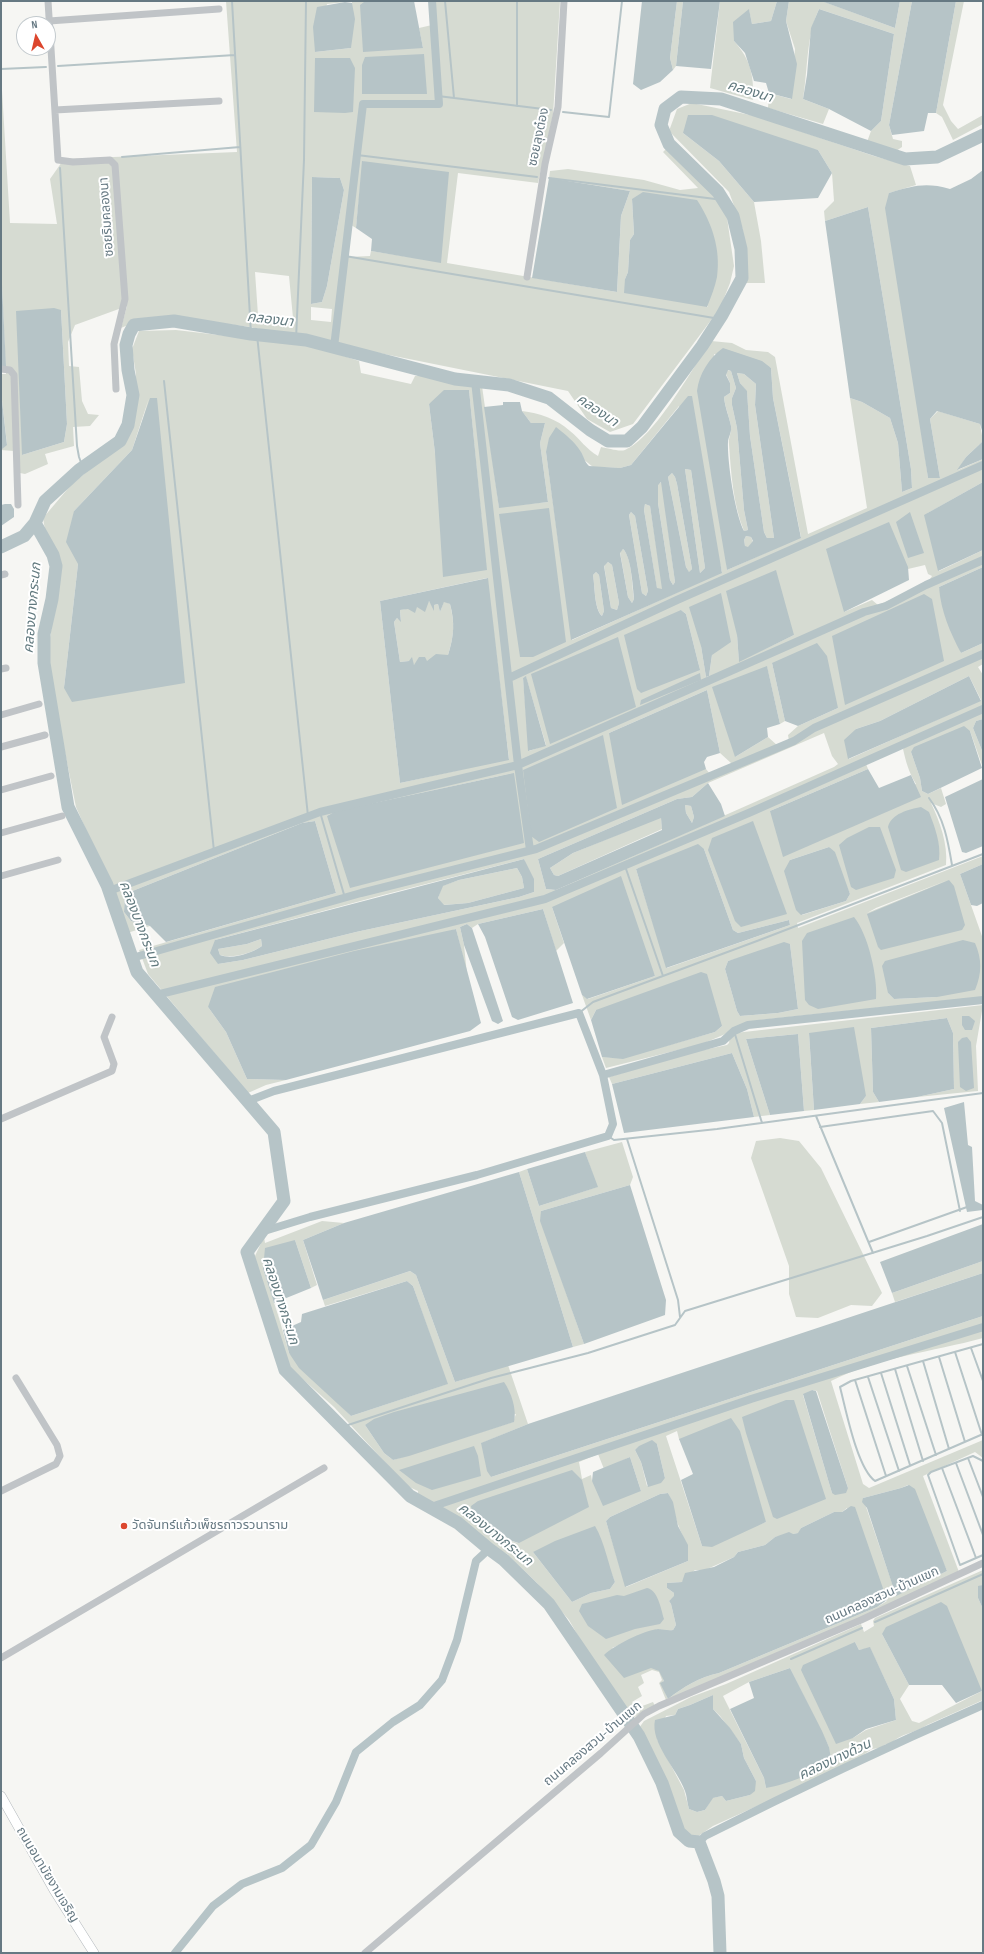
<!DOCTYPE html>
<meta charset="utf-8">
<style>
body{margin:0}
#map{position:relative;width:984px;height:1954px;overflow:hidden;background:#f6f6f3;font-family:"Sofia Sans Condensed",sans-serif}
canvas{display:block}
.frame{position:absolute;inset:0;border:2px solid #667983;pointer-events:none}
.north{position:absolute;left:16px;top:16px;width:40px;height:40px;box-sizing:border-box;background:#fff;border:1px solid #c2c9cd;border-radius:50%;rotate:352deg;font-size:11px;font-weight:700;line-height:16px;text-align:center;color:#667983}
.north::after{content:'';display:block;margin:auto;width:14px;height:18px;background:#dc462d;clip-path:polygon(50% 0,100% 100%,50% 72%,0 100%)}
</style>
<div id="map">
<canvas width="984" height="1954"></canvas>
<div class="frame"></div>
<div class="north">N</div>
</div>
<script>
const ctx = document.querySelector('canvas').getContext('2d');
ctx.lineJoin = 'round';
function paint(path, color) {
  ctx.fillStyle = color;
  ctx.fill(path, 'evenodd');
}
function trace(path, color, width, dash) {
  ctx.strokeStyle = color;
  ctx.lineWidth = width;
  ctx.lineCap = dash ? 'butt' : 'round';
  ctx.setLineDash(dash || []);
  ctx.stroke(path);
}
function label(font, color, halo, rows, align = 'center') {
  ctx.font = font + ' "Sofia Sans Condensed","Noto Sans Thai",sans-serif';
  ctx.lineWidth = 4;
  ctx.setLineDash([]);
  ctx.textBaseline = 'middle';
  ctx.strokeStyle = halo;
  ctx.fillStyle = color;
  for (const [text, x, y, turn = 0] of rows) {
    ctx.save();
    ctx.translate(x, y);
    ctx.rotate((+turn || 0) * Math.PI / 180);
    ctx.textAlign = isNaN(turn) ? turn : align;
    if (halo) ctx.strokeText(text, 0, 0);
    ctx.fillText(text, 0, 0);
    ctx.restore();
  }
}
const green = new Path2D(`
 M 226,1 L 369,1 L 364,2 L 423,48 L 419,28 L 432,25 L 433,1 L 560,1 L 553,115 L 538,183 L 458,173 L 447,263 L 617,292 L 621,216 L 630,191 L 549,178 L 550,171 L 568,169 L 644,180 L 680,190 L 698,188 L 663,152 L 666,149 L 703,182 L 726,211 L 734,266 L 730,283 L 720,308 L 691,347 L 633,424 L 610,432 L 587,419 L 568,391 L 250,327 L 166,316 L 142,319 L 121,328 L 127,306 L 75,325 L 68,342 L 69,366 L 79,367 L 82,401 L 88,414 L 99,415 L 90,426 L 73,427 L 74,446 L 45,454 L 48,464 L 25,474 L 15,472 L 14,451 L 1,450 L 7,444 L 1,392 L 1,374 L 6,374 L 1,265 L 1,74 L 10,223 L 57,224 L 50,179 L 64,159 L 237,152 ZM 345,2 L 352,2 L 351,48 L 315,52 L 327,4 ZM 363,161 L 441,262 L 371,251 L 370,256 L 348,257 L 351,225 L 356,228 ZM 312,177 L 340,178 L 344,190 L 327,286 L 322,302 L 311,304 ZM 632,199 L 708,307 L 625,279 L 628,272 L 630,240 L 634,234 ZM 255,272 L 289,276 L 293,318 L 258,315 ZM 311,307 L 332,309 L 331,322 L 311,320 ZM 61,310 L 67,424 L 64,442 L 22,455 Z
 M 677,1 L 683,1 L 676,66 L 673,70 L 670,58 Z
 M 720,1 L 777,1 L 771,21 L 752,24 L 749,10 L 734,41 C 751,60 754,76 753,100 L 710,88 Z
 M 789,1 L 822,1 L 895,28 L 900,1 L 912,1 L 889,125 L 893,139 L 902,141 L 902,147 L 896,151 L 867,142 L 871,131 L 881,121 L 894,34 L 819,9 C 806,36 808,69 803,99 L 829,109 L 823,124 L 768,108 L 769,93 L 791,99 L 795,49 L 786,21 Z
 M 956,1 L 964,1 L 943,105 L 951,121 L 958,129 L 983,115 L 983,124 L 953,140 L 942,117 L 936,113 Z
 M 692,103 L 755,116 L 874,156 L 910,166 L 916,185 L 889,193 L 928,478 L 940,478 L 930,419 L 938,411 L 980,424 L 983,441 L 966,457 L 958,470 L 983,459 L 983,482 L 928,513 L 939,571 L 983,550 L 983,567 L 939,587 L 961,653 L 983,643 L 983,664 L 978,667 L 983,675 L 983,719 L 976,721 L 973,728 L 983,753 L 983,768 L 970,731 L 911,752 L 920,778 L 922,791 L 928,794 L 941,788 L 946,804 L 941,807 L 931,803 C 940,822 948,844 946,865 L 797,923 L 798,928 L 983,856 L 983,864 L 960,874 L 983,939 L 983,998 L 962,999 L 760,1020 L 742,1024 L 723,1035 L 702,1044 L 606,1068 L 602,1057 L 623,1058 L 715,1032 L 722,1026 L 596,1010 L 591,1020 L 582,995 L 588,999 L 655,976 L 651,968 L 552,907 L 564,943 L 556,951 L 543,909 L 478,924 L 472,928 L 467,924 L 460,927 L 464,945 L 467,974 L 456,929 L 208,1007 L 226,1032 L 247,1079 L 286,1080 L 266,1085 L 248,1093 L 148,974 L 139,950 L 336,893 L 315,821 L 302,823 L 125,894 L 124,912 L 131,921 L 150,926 L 127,933 L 110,884 L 76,807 L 59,723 L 48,653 L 60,563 L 45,530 L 43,518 L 71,485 L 117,446 L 134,415 L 136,374 L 132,349 L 139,331 L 176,330 L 314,346 L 359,361 L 361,373 L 411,384 L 415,376 L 430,376 L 447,383 L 482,386 L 499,507 L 548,502 L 540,443 L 545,423 L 531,423 L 522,411 C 539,413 557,419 570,431 C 580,439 586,449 598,456 L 601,447 C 608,448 619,452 625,450 C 655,437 692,369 711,341 L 732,343 L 746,350 L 768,352 L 775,357 L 808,534 L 867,508 L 850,398 L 862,402 L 890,418 L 898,443 L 902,492 L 912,488 L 911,469 L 868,207 L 825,221 L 824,211 L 834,201 L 832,173 L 818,150 L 683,133 L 719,161 L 754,202 L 761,241 L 765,283 L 745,283 L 743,230 L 729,192 L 669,131 L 677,109 ZM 714,354 L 771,368 L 773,398 L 801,537 L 727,570 ZM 469,390 L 482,524 L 435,453 L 429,404 ZM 149,398 L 64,688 L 78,564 L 74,511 L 132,450 ZM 679,406 L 722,572 L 572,640 L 546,452 L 582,454 L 583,459 L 593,467 L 620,468 L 631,465 ZM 925,565 L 928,574 L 932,576 L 926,585 L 878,605 L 872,600 L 844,612 L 908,567 L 908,569 ZM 487,578 L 509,759 L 400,783 L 380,601 ZM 681,610 L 686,614 L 700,670 ZM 737,635 L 794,635 L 739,661 ZM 701,646 L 712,655 L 709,676 L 706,677 ZM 772,663 L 838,708 L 798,726 L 788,735 L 789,741 L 778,746 L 768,737 L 735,757 L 767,667 L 780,724 L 785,721 ZM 969,676 L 981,700 L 849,759 L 856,729 L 880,721 ZM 526,677 L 546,745 L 529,751 L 523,678 ZM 707,690 L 720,753 L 731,763 L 730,766 L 710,774 L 706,769 L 609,733 ZM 824,733 L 832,756 L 838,764 L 834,767 L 556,890 L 546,889 L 538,859 L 677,799 L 692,797 L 708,783 ZM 906,746 L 903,749 C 906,762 909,773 916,784 L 770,811 L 868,769 L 866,764 ZM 514,773 L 327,816 L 337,811 ZM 829,847 L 850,894 L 846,901 L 802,915 L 790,860 ZM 704,849 L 733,930 L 738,933 L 789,920 L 790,925 L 667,968 L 636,869 ZM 524,859 L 534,892 L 519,897 L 356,932 L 243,960 L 218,964 L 215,940 L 383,895 ZM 948,880 L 867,913 L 876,908 ZM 790,944 L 798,1009 L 778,1013 L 740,1016 L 737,1011 L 725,969 L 728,961 ZM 888,993 L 937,997 L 894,999 Z
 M 727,370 L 731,371 L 736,388 L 732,398 L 732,405 L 737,428 L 744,510 L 748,530 L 744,531 C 733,504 731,473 729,444 C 728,438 732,432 731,426 C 729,416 725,407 724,397 L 730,393 L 730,383 L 726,374 Z
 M 737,373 L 744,374 L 756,384 L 755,405 L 774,538 L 767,538 L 764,532 L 750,436 L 747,392 L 740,383 Z
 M 685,469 L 691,470 L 705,568 L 700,573 Z
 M 672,473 L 675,477 L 677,484 L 692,569 L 689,573 L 686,567 L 668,477 Z
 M 662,482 L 675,582 L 673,585 L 670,580 L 658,503 L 658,484 Z
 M 645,504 L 650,506 L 663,589 L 657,589 L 644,510 Z
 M 631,512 L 635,516 L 648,591 L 646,596 L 642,593 L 629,515 Z
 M 746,536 L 751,537 L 753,542 L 749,547 L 745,547 L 744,540 Z
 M 623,549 C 632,557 632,587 634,599 L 632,603 L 628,597 L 620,552 Z
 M 608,562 L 612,565 L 619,603 L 617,610 L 611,608 L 604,565 Z
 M 596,572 L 599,575 L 604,611 L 602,616 C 594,608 595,586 593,575 Z
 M 429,601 L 434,609 L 434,605 L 438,604 L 440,612 L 444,601 L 450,604 C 455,625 454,635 448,655 L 414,665 L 409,661 L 400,662 L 394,622 L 397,618 L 401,621 L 400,610 L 417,607 Z
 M 685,805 L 691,806 L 694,817 L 692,823 L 686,813 Z
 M 661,817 L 662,829 L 558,876 L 554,875 L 550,868 L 573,853 Z
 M 517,868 L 522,877 L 524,888 L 468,903 L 443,905 L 438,898 L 442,886 L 459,880 Z
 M 261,939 L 262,946 C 252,953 232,959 220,955 L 218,949 L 247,944 Z
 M 983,1005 L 976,1046 L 978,1091 L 917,1097 L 954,1089 L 953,1033 L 947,1018 L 871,1028 L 873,1092 L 879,1102 L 860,1104 L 866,1096 L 809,1033 L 814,1110 L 804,1111 L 798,1034 L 746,1039 L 770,1115 L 754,1117 L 747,1089 L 732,1053 L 612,1084 L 609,1077 L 684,1054 L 727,1045 L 729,1043 L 730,1036 L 735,1033 Z
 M 780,1138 L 799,1141 L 821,1168 L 882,1293 L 872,1306 L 851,1305 L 818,1318 L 796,1317 L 789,1294 L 789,1266 L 751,1158 L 756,1141 Z
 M 622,1142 L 633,1177 L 630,1185 L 541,1211 L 541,1221 L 584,1344 L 573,1347 L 519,1172 L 527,1169 L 539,1206 L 597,1187 L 585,1152 Z
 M 322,1221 L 344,1223 L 303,1240 L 317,1285 L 311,1288 L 295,1240 L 263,1269 L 279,1318 L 289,1353 L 351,1416 L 447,1384 L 413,1286 L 407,1281 L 325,1306 L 323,1300 L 410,1271 L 416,1275 L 455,1382 L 508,1365 L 528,1424 L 482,1443 L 491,1477 L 983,1316 L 983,1338 C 932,1352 879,1357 831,1381 L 863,1484 L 869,1488 L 983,1440 L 983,1458 L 975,1452 L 923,1476 L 959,1572 L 885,1607 L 666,1700 L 659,1683 L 662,1680 L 659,1672 L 652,1670 L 641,1675 L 644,1683 L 638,1687 L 642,1696 L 632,1702 L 637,1708 L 653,1702 L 655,1706 L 633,1718 L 596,1667 L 569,1620 L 537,1583 L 507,1554 L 488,1544 L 472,1529 L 447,1512 L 418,1497 L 418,1491 L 407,1486 L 334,1407 L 288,1366 L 254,1258 L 264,1237 L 265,1243 ZM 812,1390 L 817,1391 L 848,1488 L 832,1493 L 803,1395 ZM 516,1414 L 513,1422 L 393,1460 L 384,1453 L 365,1425 ZM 677,1431 L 679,1439 L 766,1522 L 702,1546 L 666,1436 ZM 657,1444 L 665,1478 L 647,1486 L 641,1462 L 635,1450 ZM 598,1454 L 604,1469 L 630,1457 L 641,1491 L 592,1481 L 591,1475 L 582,1479 L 579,1462 ZM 908,1485 L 947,1571 L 896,1595 L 863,1498 L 901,1488 ZM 668,1493 C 674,1504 674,1516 679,1527 C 685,1542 688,1544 688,1561 L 626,1587 L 606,1521 L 610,1517 L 660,1494 ZM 847,1508 L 887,1601 L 877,1607 L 719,1673 C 700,1677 683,1687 668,1699 L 661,1683 L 664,1681 L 660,1671 L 612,1648 L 658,1629 L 667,1631 L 673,1630 L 676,1625 L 671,1604 L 669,1601 L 674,1597 L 674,1593 L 667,1588 L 667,1583 L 682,1582 L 695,1570 L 705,1570 L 734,1557 L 738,1552 L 765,1545 L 775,1537 L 799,1533 L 801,1528 L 834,1512 L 842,1512 ZM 472,1514 L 519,1543 L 511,1541 ZM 533,1552 L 607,1563 L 615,1582 L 610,1589 L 591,1593 L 572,1602 Z
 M 983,1261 L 983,1273 L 895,1302 L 892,1293 Z
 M 983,1570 L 983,1585 L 978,1587 L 978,1598 L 983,1609 L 983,1700 L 927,1725 C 916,1733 900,1733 891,1744 L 886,1744 L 880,1748 L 872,1749 L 850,1764 L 713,1826 L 697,1837 L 688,1835 L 681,1830 L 662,1775 L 639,1728 L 644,1721 L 691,1697 L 726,1684 L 861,1624 L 864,1632 L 874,1626 L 873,1621 L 875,1618 ZM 882,1634 L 982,1691 L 919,1723 L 912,1721 L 900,1699 L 909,1685 ZM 855,1642 L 859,1650 L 870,1648 L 894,1699 L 896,1720 L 866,1730 L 853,1738 ZM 790,1668 L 829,1747 L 766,1788 L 764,1778 L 723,1696 L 749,1682 ZM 713,1695 L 713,1709 L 720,1716 L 741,1744 L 744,1758 L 756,1781 L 750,1795 L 726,1801 L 722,1796 L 712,1798 L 705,1810 L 697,1812 L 689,1809 L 684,1790 L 657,1739 L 666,1716 L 675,1715 L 678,1709 L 690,1705 Z`);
const water = new Path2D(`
 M 369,1 L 414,1 L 423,48 L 363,52 L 360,5 L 364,2 Z
 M 642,1 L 677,1 L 670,58 L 673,70 L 660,82 L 641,90 L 633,84 Z
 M 683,1 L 720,1 L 711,69 L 676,66 Z
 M 777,1 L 789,1 L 786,21 L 797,64 L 792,99 L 769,93 L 766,83 L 754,81 L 745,53 L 734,41 L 733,22 L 749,9 L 752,24 L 771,21 Z
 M 822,1 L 900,1 L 895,28 L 824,2 Z
 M 912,1 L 956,1 L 936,113 L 928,113 L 924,131 L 892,135 L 889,125 Z
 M 345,2 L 352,3 L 355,19 L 351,48 L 315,52 L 313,27 L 317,7 Z
 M 819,9 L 894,34 L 881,121 L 871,131 L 829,109 L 803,99 L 807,75 L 811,28 Z
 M 424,54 L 427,94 L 362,94 L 362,65 L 365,57 Z
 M 315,58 L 350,58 L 355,68 L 353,112 L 345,113 L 314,112 Z
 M 688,115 L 712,115 L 818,150 L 832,173 L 818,198 L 754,202 L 719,161 L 683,133 Z
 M 362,161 L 449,172 L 441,263 L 371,251 L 372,239 L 356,228 Z
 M 983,170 L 983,434 L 980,424 L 937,411 L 930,419 L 940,478 L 928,478 L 885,208 L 889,193 C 913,186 925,182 950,189 L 971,179 Z
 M 312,177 L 340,178 L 344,190 L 327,286 L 322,302 L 311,304 Z
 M 549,178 L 630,191 L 621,216 L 617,292 L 532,278 Z
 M 643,192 L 697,200 C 712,223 721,249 717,277 C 715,287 711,297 707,307 L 624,293 L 625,279 L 628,272 L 630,240 L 634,234 L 632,199 Z
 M 868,207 L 911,469 L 912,488 L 902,492 L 898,443 L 890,418 L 862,402 L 850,398 L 825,221 Z
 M 1,265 L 6,366 L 1,366 Z
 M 54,308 L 61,310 L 67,424 L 64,442 L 22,455 L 16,311 Z
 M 723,348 L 762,361 L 771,368 L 773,398 L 801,538 L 727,570 L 697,391 C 699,374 709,358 723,348 ZM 728,370 L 731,371 L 736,388 L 732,398 L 732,405 L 737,428 L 744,510 L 748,530 L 744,531 C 735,514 727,461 728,441 C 729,436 732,431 731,426 C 729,416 725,408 724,397 L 730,393 L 730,383 L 726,375 ZM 737,373 L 744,374 L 756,384 L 755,405 L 774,538 L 767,538 L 764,532 L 750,436 L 747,391 L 740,383 ZM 746,536 L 751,537 L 753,541 L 748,547 L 745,546 L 744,540 Z
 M 444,390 L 469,390 L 487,570 L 443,577 L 435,453 L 429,404 Z
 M 1,392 L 7,445 L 1,450 Z
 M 688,396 L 692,396 L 722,573 L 571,640 L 546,452 L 549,438 L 556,427 C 566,435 574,441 581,452 C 584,457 584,461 589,466 L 620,468 L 631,465 ZM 685,469 L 691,470 L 705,568 L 700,573 ZM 672,473 L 675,477 L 677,484 L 692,569 L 689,572 L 686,567 L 668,477 ZM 661,482 L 675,582 L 673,585 L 670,580 L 658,503 L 658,485 ZM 645,504 L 650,506 L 662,589 L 657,588 L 644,510 ZM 631,512 L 635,516 L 648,591 L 646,596 L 642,593 L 629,515 ZM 623,549 C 631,556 633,587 634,599 L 632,603 L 628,597 L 620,553 ZM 608,562 L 612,565 L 619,603 L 617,610 L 611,608 L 604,566 ZM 596,572 L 599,575 L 604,611 L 602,616 C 594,609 595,586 593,575 Z
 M 150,398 L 157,398 L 185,683 L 72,702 L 64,688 L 78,564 L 66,542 L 74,511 L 132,450 Z
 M 503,402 L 520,402 L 522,411 L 531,423 L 545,423 L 540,443 L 548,502 L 499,508 L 484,407 L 503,405 Z
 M 983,441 L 983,459 L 957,470 L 966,457 Z
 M 983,482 L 983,550 L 938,571 L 924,515 Z
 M 5,504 L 11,504 L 14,509 L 14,517 L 1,526 L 1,505 Z
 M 549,508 L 566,642 L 533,657 L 520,657 L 499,514 Z
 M 910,512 L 924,553 L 908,558 L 896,522 Z
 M 889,522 L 908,567 L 909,580 L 844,612 L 826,549 Z
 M 983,567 L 983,643 L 961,653 C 950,632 941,612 939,587 Z
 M 776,570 L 794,635 L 739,662 L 737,635 L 726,591 Z
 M 488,578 L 509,760 L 400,783 L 380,601 ZM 429,601 L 434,611 L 434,605 L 438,604 L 440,612 L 444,602 L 450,604 C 455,623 454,636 448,655 L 436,654 L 427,661 L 425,657 L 419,657 L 414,665 L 412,657 L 409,661 L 400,662 L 394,622 L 397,618 L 401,622 L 400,610 L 408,609 L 415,613 L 417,607 L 425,612 Z
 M 721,593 L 731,642 L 712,655 L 709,676 L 706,677 L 701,646 L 689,607 Z
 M 924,594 L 932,599 L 944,661 L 845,705 L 832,636 Z
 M 681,610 L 686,614 L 700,670 L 641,693 L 637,689 L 624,635 Z
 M 618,637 L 636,707 L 550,744 L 531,674 Z
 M 817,643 L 827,656 L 838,708 L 798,726 L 785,721 L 772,663 Z
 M 767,666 L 780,724 L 767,728 L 768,737 L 735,757 L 712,687 Z
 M 700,673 L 701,680 L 640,705 L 641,700 Z
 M 526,676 L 546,746 L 528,751 L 523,678 Z
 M 969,676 L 981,701 L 848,759 L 844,740 L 856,729 L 880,721 Z
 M 707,690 L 720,753 L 707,757 L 704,762 L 706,769 L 622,805 L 609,733 Z
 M 983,719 L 983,753 L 973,728 L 976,721 Z
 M 964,726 L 970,731 L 982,768 L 928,794 L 922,791 L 920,778 L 911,752 L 914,747 Z
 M 603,735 L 617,808 L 539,842 L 531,836 L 523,770 Z
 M 868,769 L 879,788 L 911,775 L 921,797 L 783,857 L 770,811 Z
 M 514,773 L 524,843 L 350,888 L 327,816 L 336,811 Z
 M 983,779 L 983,846 L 966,853 L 962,852 L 945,797 Z
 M 708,783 L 721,804 L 725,816 L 556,890 L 546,889 L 538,859 L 677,799 L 692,797 ZM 685,805 L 691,806 L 694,817 L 692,823 L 686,813 ZM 661,818 L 662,830 L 558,876 L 554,875 L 550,868 L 573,853 Z
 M 921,807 L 929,812 C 935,828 941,843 939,860 L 906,872 L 901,870 L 888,827 C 891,814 909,809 921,807 Z
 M 315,821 L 336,893 L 166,942 L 150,926 L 131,921 L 124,912 L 125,894 L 302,823 Z
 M 753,821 L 787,914 L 741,927 L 735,921 L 708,850 L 712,838 Z
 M 869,827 L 880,827 L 896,870 L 894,878 L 856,890 L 851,887 L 839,845 L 847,838 Z
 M 698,844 L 704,849 L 733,930 L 738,933 L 789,920 L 790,925 L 666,968 L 636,869 Z
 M 829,847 L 835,852 L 850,894 L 846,901 L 801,915 L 796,910 L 784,871 L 790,860 Z
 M 524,859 L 534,879 L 534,892 L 519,897 L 356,932 L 243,960 L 218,964 L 210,953 L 215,940 ZM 517,868 L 522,877 L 524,888 L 468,903 L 444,905 L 438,898 L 443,886 L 459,880 ZM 261,939 L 262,946 C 252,953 232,960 220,955 L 218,949 L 247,944 Z
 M 983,864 L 983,903 L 977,906 L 971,905 L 960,874 Z
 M 621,876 L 655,976 L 587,999 L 582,995 L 552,907 Z
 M 949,880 L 954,886 L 965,925 L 962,930 L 881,950 L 878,947 L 867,914 Z
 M 543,909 L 573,1003 L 518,1020 L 512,1017 L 485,937 L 478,924 Z
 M 854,917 C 868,934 878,977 876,999 L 818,1009 L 809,1005 L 805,1000 L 802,941 L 807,933 Z
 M 467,924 L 472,928 L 503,1021 L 498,1024 L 492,1021 L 464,945 L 460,927 Z
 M 456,929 L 481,1023 L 470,1031 L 286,1080 L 247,1079 L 226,1032 L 208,1007 L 215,987 L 354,951 Z
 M 963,940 L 975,943 C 982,959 982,973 975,990 L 937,997 L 894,999 L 888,993 L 882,966 L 885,961 Z
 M 784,942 L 790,944 L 798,1009 L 778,1013 L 740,1016 L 737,1011 L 725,969 L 728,961 Z
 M 701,972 L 707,974 L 722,1026 L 715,1032 L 623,1059 L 602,1057 L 591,1020 L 596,1010 Z
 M 962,1016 L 969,1016 L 975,1021 L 972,1030 L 965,1030 L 962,1025 Z
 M 947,1018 L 953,1033 L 954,1089 L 917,1097 L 879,1102 L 873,1092 L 871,1028 Z
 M 854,1027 L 866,1096 L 860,1104 L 814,1110 L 809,1033 Z
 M 798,1034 L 804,1111 L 770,1115 L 746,1039 Z
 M 967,1037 L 971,1042 L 974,1088 L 966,1091 L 960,1087 L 958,1042 L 962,1038 Z
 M 732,1053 L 747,1089 L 754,1117 L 624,1133 L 612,1084 Z
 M 964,1102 L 968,1145 L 972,1147 L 975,1201 L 983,1205 L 983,1210 L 967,1212 L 944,1108 Z
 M 585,1152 L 598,1187 L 539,1206 L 527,1169 Z
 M 519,1172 L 573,1347 L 455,1382 L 416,1275 L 410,1271 L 323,1300 L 303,1240 L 344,1223 Z
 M 630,1185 L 666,1300 L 665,1315 L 584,1344 L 540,1221 L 541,1211 Z
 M 983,1224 L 983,1261 L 892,1293 L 880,1262 Z
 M 295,1240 L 311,1288 L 274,1303 L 263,1269 L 265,1248 Z
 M 983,1273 L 983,1316 L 491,1477 L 487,1471 L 481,1443 L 528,1424 Z
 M 407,1281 L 413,1286 L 448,1384 L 351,1416 L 299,1368 L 289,1353 L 283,1330 L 301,1322 L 302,1314 Z
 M 504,1382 C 511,1392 517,1409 514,1422 L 409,1456 L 393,1460 L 384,1453 L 365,1425 L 374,1419 L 394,1412 Z
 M 812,1390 L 816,1391 L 848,1488 L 846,1493 L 835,1495 L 832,1493 L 829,1483 L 803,1394 Z
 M 786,1400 L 794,1400 L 826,1499 L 777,1519 L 773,1517 L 746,1433 L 742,1417 Z
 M 731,1418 L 740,1431 L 766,1522 L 712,1547 L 702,1546 L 681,1480 L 693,1474 L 679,1439 Z
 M 652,1440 L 657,1444 L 665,1478 L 661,1483 L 648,1487 L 641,1462 L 635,1450 L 639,1446 Z
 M 474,1446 L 478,1456 L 481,1476 L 432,1490 L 416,1483 L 399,1470 Z
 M 630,1457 L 641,1491 L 603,1506 L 592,1481 L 593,1472 Z
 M 572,1470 L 582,1480 L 589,1507 L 519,1543 L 512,1541 L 472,1514 L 471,1506 L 478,1501 Z
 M 909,1485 L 915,1489 L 947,1571 L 896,1596 L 867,1508 L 862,1502 L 863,1498 L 901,1488 Z
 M 668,1493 L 673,1502 L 678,1526 L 688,1545 L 688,1561 L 625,1587 L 606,1521 L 610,1517 L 660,1494 Z
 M 851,1506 L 855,1507 L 887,1600 L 877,1607 L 719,1673 C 700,1677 683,1687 668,1699 L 660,1683 L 664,1681 L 659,1671 L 651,1668 L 624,1678 L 604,1655 C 615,1645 642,1631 658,1629 C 663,1629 667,1631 673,1630 L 676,1625 L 671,1604 L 669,1601 L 674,1596 L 674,1593 L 667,1588 L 667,1583 L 682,1582 L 685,1573 L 714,1567 L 734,1557 L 738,1552 L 765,1545 L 775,1537 L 789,1532 L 793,1534 L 798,1533 L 801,1528 L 834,1512 L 842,1512 Z
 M 595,1526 C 605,1543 608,1564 615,1582 L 610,1589 L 591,1593 L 572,1602 L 533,1552 L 555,1541 Z
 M 983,1585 L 983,1609 L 978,1598 L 978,1586 Z
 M 647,1588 C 658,1590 661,1609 664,1619 L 660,1624 L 635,1629 L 606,1639 L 588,1626 L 579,1611 L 582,1604 L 617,1595 L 624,1596 Z
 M 941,1602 L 947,1606 L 982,1691 L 956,1703 L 942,1685 L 909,1685 L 882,1634 L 886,1627 Z
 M 855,1642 L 859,1650 L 870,1647 L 894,1699 L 896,1720 L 866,1729 L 853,1738 L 836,1744 L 801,1670 L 803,1665 Z
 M 790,1668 L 822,1731 L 829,1747 L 831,1759 C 819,1773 784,1785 766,1788 L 764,1778 L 730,1709 L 754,1698 L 749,1682 Z
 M 713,1695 L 713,1709 L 730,1728 L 741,1744 L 744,1758 L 756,1781 L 755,1791 L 750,1795 L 726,1801 L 722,1796 L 713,1798 L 705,1810 L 697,1812 L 689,1809 C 687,1803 687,1796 685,1791 C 677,1769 650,1743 655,1720 L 675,1715 L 678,1709 L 690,1705 Z`);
const stream = new Path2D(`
 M 232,1 L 251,334
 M 445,1 L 454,98
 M 517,1 L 517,106
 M 58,66 L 235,55
 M 1,69 L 46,67
 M 438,96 L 551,110
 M 563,112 L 609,117 L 622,1
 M 357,155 L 537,177
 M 122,157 L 240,147
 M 60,168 L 77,446 L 79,457 L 83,468
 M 549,178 L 723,200
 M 345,256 L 720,319
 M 257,335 L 308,816
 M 296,339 L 304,160 L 306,1
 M 164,381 L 214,851
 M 929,798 C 944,818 948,841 952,865
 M 320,812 L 345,898
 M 625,866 L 663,976
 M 579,1013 L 593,1002 L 757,941 L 983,854
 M 734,1031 L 762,1123
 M 816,1116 L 873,1253
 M 820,1127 L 933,1111 L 942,1123 L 960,1211
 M 608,1136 L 614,1140 L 717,1129 L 983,1093
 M 627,1139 L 678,1300 L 680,1317
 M 869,1242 L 967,1207
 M 983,1344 L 851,1381 L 840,1387 C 846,1410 857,1468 875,1481 L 983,1434
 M 971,1348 L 983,1381
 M 955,1352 L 982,1435
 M 939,1357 L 965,1442
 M 923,1361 L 949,1449
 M 907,1366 L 936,1455
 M 895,1369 L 923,1461
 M 881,1373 L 910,1465
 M 868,1377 L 899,1471
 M 855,1380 L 886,1476
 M 342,1427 L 491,1378 L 588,1353 L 675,1325 L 685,1311 L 927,1236 L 983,1217
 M 968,1458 L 983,1497
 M 983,1461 L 973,1456 L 931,1472 L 928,1475 L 960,1565 L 983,1555
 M 956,1463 L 983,1535
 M 942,1468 L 976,1558
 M 875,1622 L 983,1574
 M 791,1659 L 862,1628`);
const canal = new Path2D(`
 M 334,347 L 363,104 L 439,104 L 432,1
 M 475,381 L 518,765 L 530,850
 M 509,678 L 677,600 L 983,465
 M 109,891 L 320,812 L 518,765 L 864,612 L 886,606 L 926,585 L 983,560
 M 132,958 L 361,893 L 536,849 L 794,741 L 814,728 L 983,654
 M 156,995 L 545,899 L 751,812 L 983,709
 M 248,1101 L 274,1091 L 579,1013 L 603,1075 L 723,1041 L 734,1031 L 748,1025 L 983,1000
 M 261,1232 L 310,1217 L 477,1175 L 608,1136 L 613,1124 L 603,1075
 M 431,1507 L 751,1399 L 983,1327
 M 699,1842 L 705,1836 C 796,1790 889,1746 983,1705
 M 175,1953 L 213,1906 L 242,1884 L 282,1868 L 311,1845 L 336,1802 L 356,1752 L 393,1722 L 420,1705 L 442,1680 L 457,1640 L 476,1561 L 489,1549`);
const river = new Path2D(`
 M 35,523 L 53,555 L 56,566 L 52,599 L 44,634 L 44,663 L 68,807 L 107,885 L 137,972 L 274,1132 L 284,1201 L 247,1252 L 285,1370 L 410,1496 L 458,1523 L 489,1549 L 504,1560 L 549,1604 L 639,1736 L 662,1783 L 679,1832 L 689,1841 L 699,1842 L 714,1881 L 718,1896 L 720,1953
 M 1,547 L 24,536 L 35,523 L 45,501 L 79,470 L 120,441 L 128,425 L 133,395 L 128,370 L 126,345 L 129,334 L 134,325 L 174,321 L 251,334 L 306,340 L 455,379 L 509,385 L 549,398 L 590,430 L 608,441 L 627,441 L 642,427 L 702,346 L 722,315 L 742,278 L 741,249 L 733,216 L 718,192 L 669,144 L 661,125 L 665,109 L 681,97 L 721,99 L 905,159 L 937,157 L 983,135`);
const street = new Path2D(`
 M 48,1 L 58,160 L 73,162 L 110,160 L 115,165 L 125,299 L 114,344 L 116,389
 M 49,21 L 219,9
 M 55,110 L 219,101
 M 527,277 L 545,164 L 558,107 L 564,1
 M 1,369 L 10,370 L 14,375 L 18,505
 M 1,575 L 5,574
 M 1,669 L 6,668
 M 1,715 L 39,704
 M 1,747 L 45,735
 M 1,790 L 51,776
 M 1,833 L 62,816
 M 1,876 L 58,860
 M 1,1119 L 112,1071 L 114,1064 L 104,1037 L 112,1017
 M 1,1491 L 56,1464 L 60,1456 L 57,1445 L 16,1378
 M 1,1658 L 324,1468
 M 365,1953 L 601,1753 L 644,1714 L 659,1706 L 861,1620 L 983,1563`);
const secondary = new Path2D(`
 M 1,1796 L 54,1890 L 94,1953`);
const markers = [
 [124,1526,4,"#dc462d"]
];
const streetNames = [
 ["ซอยลุงต๋อง",539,137,-78],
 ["ซอยริมคลองนา",107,217,-94],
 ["ถนนคลองสวน-บ้านแขก",882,1596,-24],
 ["ถนนคลองสวน-บ้านแขก",593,1744,-40],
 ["ถนนอนามัยงามเจริญ",47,1875,59]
];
const poiNames = [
 ["วัดจันทร์แก้วเพ็ชรถาวรวนาราม",132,1526]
];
const waterNames = [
 ["คลองนา",750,92,17],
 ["คลองนา",270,320,7],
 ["คลองนา",597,411,34],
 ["คลองบางกระนก",33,608,-85],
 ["คลองบางกระนก",139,924,69],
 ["คลองบางกระนก",280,1301,72],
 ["คลองบางกระนก",495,1535,39],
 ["คลองบางด้วน",835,1760,-25]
];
paint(green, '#d6dbd2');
paint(water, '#b6c4c7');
trace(stream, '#b6c4c7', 2);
trace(canal, '#b6c4c7', 8);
trace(river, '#b6c4c7', 13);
trace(secondary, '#b2b8bc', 10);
trace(street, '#c0c4c7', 7);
trace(secondary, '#fff', 9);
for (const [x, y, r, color] of markers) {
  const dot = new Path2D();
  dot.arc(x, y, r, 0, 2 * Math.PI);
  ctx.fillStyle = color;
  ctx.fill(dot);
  trace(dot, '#fff', 1.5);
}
label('13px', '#667983', '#fff', streetNames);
label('13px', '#667983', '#fff', poiNames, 'left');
label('italic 14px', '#627a7f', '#fff', waterNames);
</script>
